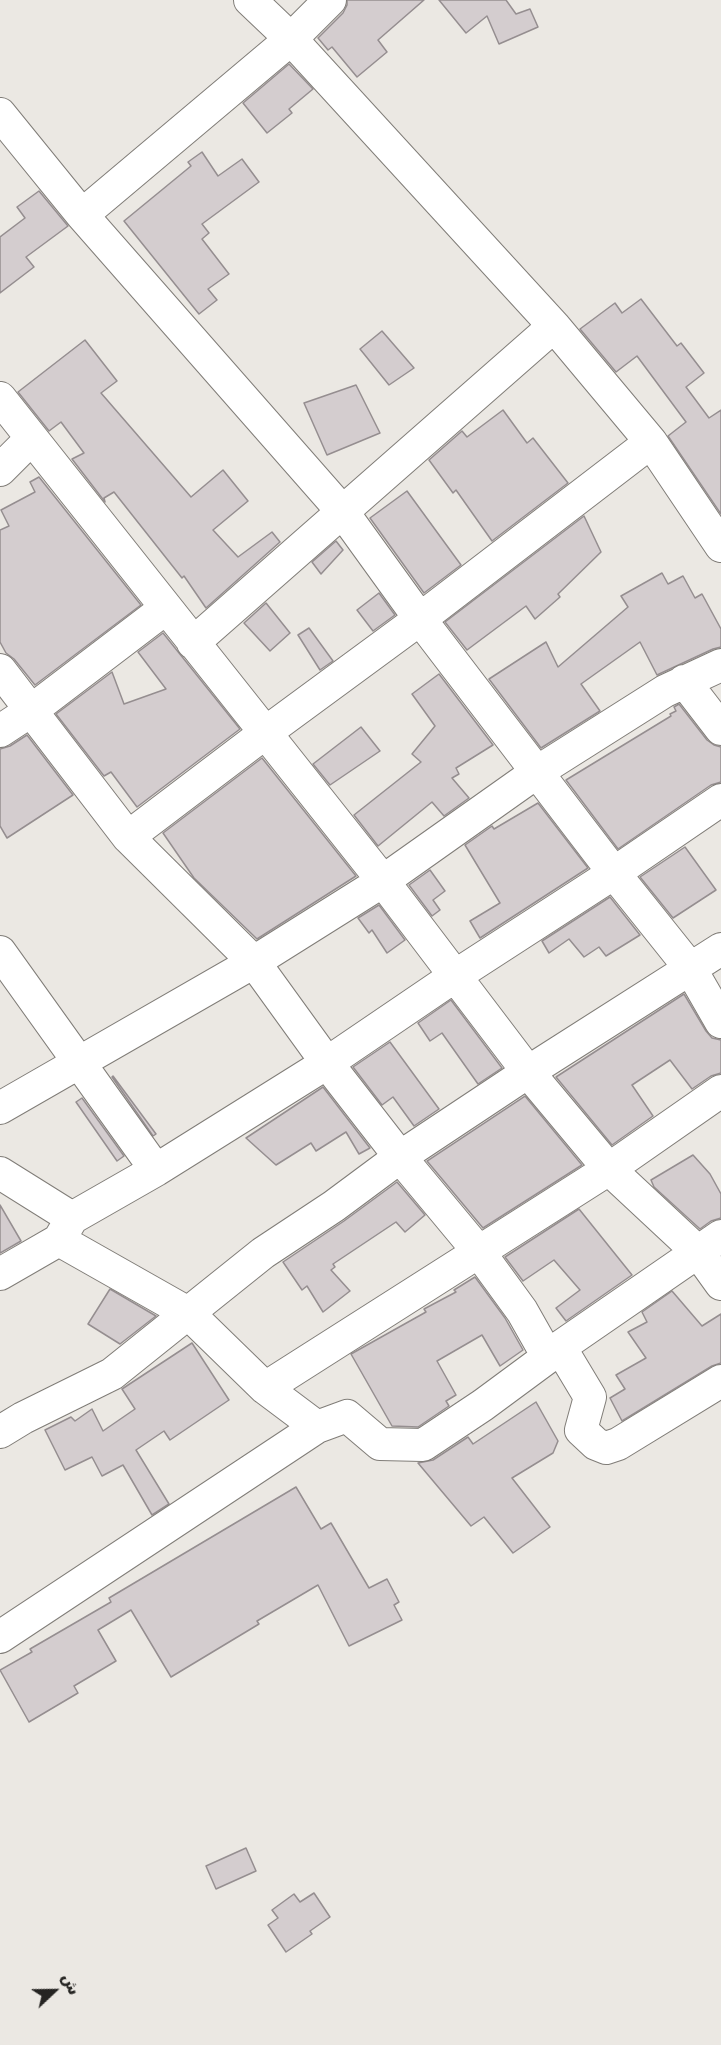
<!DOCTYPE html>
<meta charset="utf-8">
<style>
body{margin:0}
#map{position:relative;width:721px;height:2045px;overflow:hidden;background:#ebe8e3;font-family:"DejaVu Sans",Cairo,sans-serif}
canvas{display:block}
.north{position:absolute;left:24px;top:1961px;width:60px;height:60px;-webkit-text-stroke:4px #ebe8e3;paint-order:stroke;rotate:68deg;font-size:16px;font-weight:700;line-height:24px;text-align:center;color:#252422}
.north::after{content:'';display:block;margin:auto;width:21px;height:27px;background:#252422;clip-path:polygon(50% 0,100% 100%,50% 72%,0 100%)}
</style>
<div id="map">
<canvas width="721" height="2045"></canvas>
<div class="north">ش</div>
</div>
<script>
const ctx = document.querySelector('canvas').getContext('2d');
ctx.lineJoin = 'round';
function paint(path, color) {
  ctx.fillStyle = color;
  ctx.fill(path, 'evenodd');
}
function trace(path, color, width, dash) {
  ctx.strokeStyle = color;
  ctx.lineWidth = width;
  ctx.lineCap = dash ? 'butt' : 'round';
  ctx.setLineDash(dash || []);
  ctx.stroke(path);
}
const building = new Path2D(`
 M 347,0 L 424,0 L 378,40 L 387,52 L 357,77 L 332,47 L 328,50 L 318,38 L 343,13 L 347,5 Z
 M 439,0 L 506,0 L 516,14 L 530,9 L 538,27 L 499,44 L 487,16 L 466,33 Z
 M 289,64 L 313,89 L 289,109 L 292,113 L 267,133 L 243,103 Z
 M 202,152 L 218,176 L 242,159 L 259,182 L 202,224 L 209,233 L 202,239 L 229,274 L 208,289 L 217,300 L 199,314 L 124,221 L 191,166 L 188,162 Z
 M 39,191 L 68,226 L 26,257 L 34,267 L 0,293 L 0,237 L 25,218 L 17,207 Z
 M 641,299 L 677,346 L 681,343 L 704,373 L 686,387 L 709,418 L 721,410 L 721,514 L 668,436 L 686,422 L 637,356 L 616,372 L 580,329 L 615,303 L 622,313 Z
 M 382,331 L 414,368 L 389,385 L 360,349 Z
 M 85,340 L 117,381 L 101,393 L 191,497 L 223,470 L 248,501 L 213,530 L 238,557 L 272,532 L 280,542 L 206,608 L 184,576 L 182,578 L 114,492 L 104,498 L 105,502 L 72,459 L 84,453 L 61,422 L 49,431 L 18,392 Z
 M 356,385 L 380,433 L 327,455 L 304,403 Z
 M 503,410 L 527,443 L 533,438 L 568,483 L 492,541 L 456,490 L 453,493 L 429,460 L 462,431 L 467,437 Z
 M 39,477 L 141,605 L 35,685 L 14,659 L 6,653 L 0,642 L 0,530 L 9,526 L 1,510 L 35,492 L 30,482 Z
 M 407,491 L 461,565 L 424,593 L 370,518 Z
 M 584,516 L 601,552 L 558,594 L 560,597 L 535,619 L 526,606 L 467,650 L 445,622 Z
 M 336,541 L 343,550 L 321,574 L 312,562 Z
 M 662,573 L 668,584 L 683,576 L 695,598 L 702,594 L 721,629 L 721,647 L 713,649 L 657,675 L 640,642 L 581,684 L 600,711 L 541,748 L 489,679 L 546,642 L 558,667 L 628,607 L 621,596 Z
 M 379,593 L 395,615 L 373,631 L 357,610 Z
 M 266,603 L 290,633 L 270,651 L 244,623 Z
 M 309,628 L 333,661 L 320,670 L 298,635 Z
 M 163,633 L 240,729 L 137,807 L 111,772 L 104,776 L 56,714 L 112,672 L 124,704 L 166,689 L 138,652 Z
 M 439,674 L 493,745 L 456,768 L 459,774 L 452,778 L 469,798 L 444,816 L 432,802 L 378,846 L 354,815 L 421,762 L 412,754 L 435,726 L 412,694 Z
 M 679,704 L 707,740 L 714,745 L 721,747 L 721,782 L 711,785 L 618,849 L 566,780 L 671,716 L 670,714 L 676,711 L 674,707 Z
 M 361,727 L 380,751 L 330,785 L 313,764 Z
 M 27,735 L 73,795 L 7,838 L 0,826 L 0,749 L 10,746 Z
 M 262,758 L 356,876 L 257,939 L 194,878 L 163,833 Z
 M 538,803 L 588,868 L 480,938 L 470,921 L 500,903 L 465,845 L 492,826 L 494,829 Z
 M 685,847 L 716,890 L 673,918 L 640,877 Z
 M 430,870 L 445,891 L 433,900 L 440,910 L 432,916 L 409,885 Z
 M 610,897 L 640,935 L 606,956 L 599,947 L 584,957 L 569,939 L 549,953 L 542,941 Z
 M 379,905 L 405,940 L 387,953 L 372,930 L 369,933 L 358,918 Z
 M 684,994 L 706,1031 L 712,1038 L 721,1040 L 721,1073 L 711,1076 L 692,1089 L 670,1060 L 632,1085 L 653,1116 L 612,1145 L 556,1077 Z
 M 451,1000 L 502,1068 L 478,1084 L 442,1033 L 430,1041 L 418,1023 Z
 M 390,1042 L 439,1109 L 414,1126 L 393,1097 L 382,1105 L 353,1067 Z
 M 113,1076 L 156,1134 L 153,1136 L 112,1077 Z
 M 323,1087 L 370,1148 L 359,1154 L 346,1132 L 316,1151 L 311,1143 L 276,1165 L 246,1138 Z
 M 525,1096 L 582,1165 L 483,1228 L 427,1161 Z
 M 82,1098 L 124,1156 L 117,1161 L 76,1102 Z
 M 693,1155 L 710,1174 L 721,1194 L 721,1218 L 711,1221 L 700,1229 L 654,1187 L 651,1180 Z
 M 397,1182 L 425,1215 L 405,1232 L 396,1222 L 333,1264 L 335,1267 L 331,1270 L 350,1291 L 323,1312 L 307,1286 L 302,1290 L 283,1262 L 344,1221 Z
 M 0,1205 L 21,1241 L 0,1253 Z
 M 579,1209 L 632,1275 L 566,1321 L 556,1308 L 580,1290 L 554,1260 L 523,1281 L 505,1257 Z
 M 475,1277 L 505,1318 L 523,1350 L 500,1366 L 482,1335 L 437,1361 L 456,1395 L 446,1401 L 449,1406 L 418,1427 L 392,1426 L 351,1354 L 426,1312 L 424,1309 L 456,1292 L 454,1290 Z
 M 110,1289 L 156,1316 L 120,1344 L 88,1324 Z
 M 672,1291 L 702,1326 L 721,1314 L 721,1363 L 712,1366 L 622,1421 L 610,1398 L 625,1389 L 616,1375 L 646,1358 L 628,1332 L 647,1322 L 642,1312 Z
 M 192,1343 L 229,1400 L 170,1440 L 164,1431 L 136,1450 L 169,1504 L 152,1515 L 123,1465 L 102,1476 L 92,1457 L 65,1470 L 45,1430 L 71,1417 L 75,1421 L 92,1409 L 103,1431 L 135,1409 L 122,1389 Z
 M 536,1402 L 558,1441 L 553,1453 L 512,1478 L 550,1527 L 513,1553 L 484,1517 L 471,1526 L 418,1463 L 433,1460 L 468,1437 L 473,1444 Z
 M 296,1487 L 321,1529 L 331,1523 L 369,1588 L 387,1579 L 399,1602 L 394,1605 L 402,1620 L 349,1646 L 318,1585 L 257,1621 L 259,1624 L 171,1677 L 131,1610 L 98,1630 L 116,1661 L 74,1686 L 78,1693 L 29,1722 L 0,1670 L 32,1652 L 30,1649 L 111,1602 L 109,1598 Z
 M 246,1848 L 256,1871 L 216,1889 L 206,1866 Z
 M 314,1893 L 330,1917 L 310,1931 L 312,1934 L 286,1952 L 268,1925 L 278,1918 L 272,1910 L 294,1894 L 300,1902 Z`);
const minor = new Path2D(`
 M 330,0 L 291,39 L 554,326
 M 0,114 L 82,215 L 342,511 L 420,619 L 614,873 L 690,968 L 721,1022
 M 82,215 L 291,39 L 250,0
 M 0,398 L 383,881 L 528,1072 L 609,1169 L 698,1252 L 721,1284
 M 0,470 L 31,439
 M 193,643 L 554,326 L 651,442
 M 0,670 L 128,837 L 254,962 L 327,1063 L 400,1157 L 479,1252 L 522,1311 L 548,1357 L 560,1347 L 590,1397 L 581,1430 L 596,1444 L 606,1448 L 618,1444 L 721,1381
 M 684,681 L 721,729
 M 0,731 L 32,710 L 166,608
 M 128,837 L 265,733 L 420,619 L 651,442 L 721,546
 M 0,952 L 156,1170 L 327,1063 L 455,976 L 614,873 L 721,800
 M 0,1108 L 254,962 L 383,881 L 537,772 L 665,691 L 721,665
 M 0,1173 L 72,1218
 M 0,1274 L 59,1240 L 72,1218 L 156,1170
 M 560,1347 L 721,1236
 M 265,1388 L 609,1169 L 721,1091
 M 317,1427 L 347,1416 L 380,1444 L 423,1445 L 483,1405 L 548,1357
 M 0,1432 L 23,1418 L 112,1374 L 263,1253 L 334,1206 L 400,1157 L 528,1072 L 721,949
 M 0,1637 L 317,1427 L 265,1388 L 188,1313 L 59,1240`);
paint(building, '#d4cdcf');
trace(building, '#958e90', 1.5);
trace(minor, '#807d78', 34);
trace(minor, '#fff', 32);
</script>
